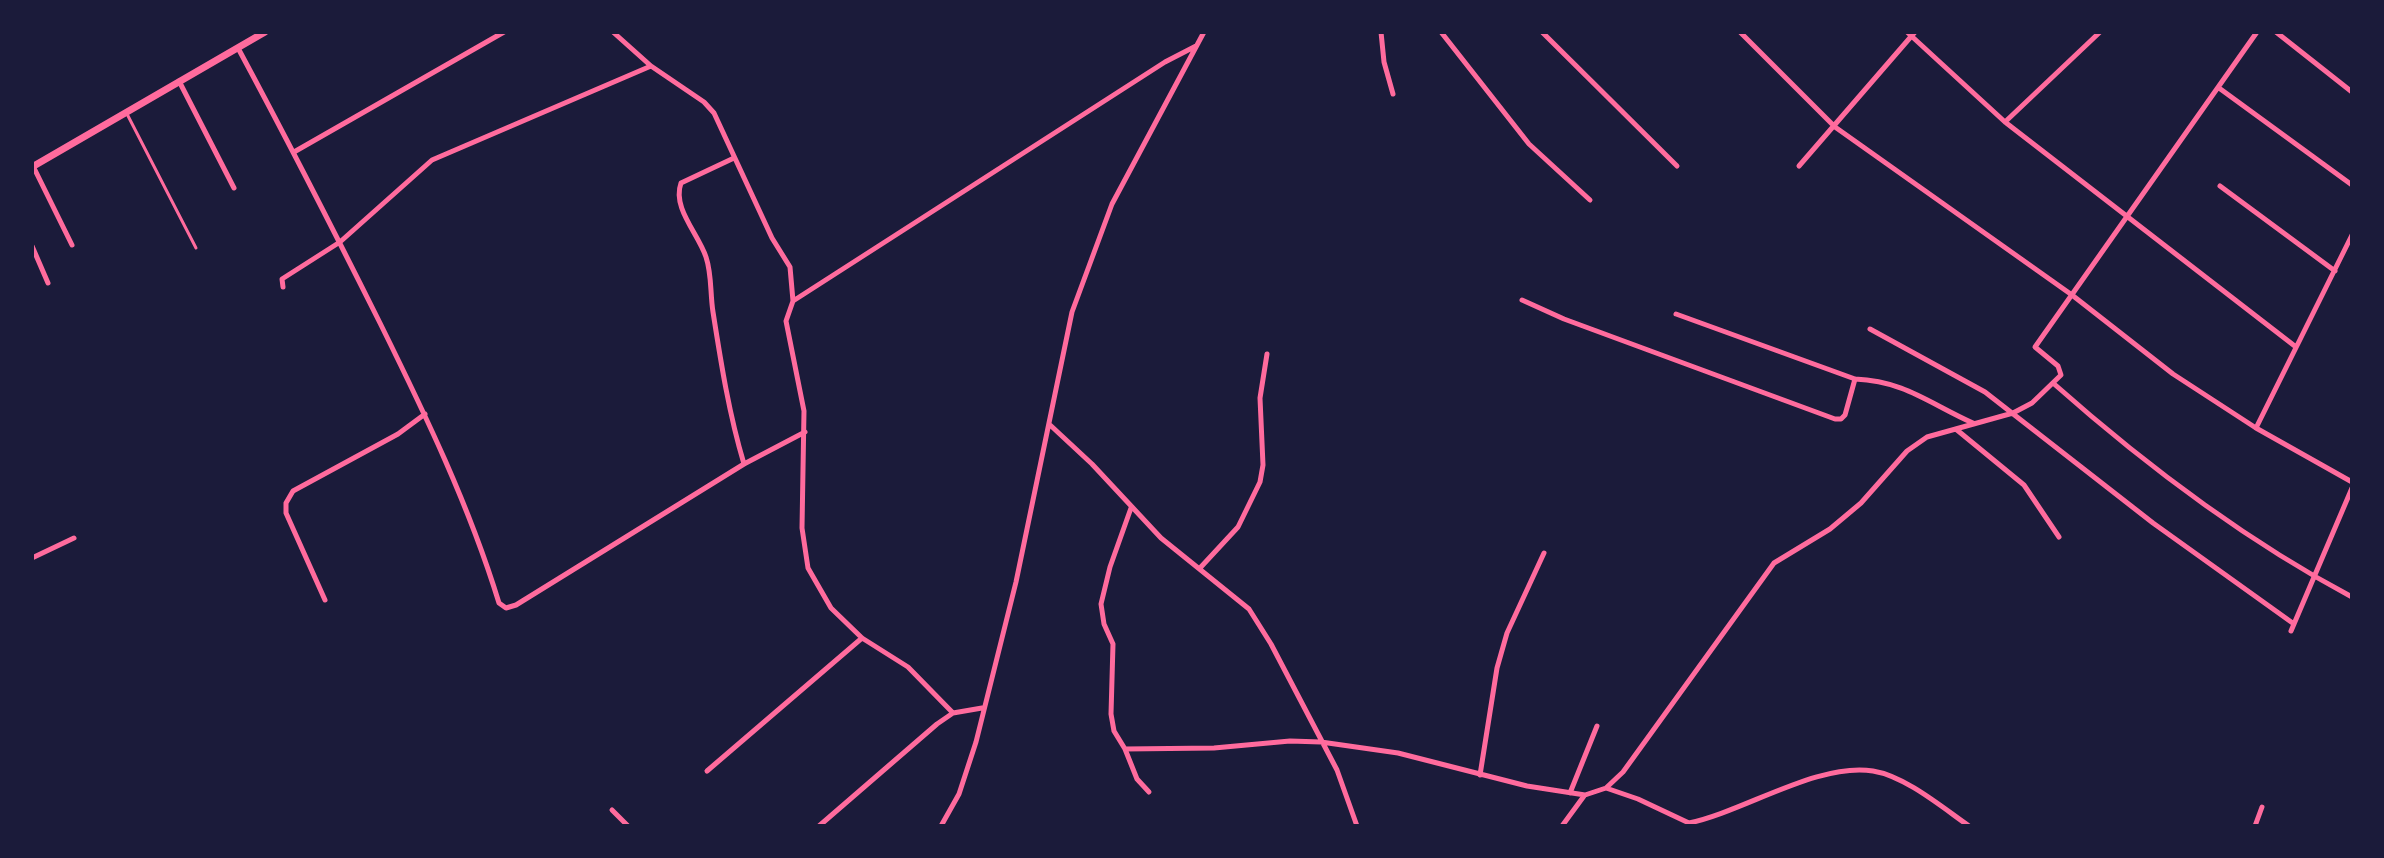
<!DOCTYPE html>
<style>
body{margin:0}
#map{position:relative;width:2384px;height:858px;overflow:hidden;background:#1b1b3a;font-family:"Noto Sans",sans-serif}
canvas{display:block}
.frame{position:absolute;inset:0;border:34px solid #1b1b3a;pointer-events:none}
</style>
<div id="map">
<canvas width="2384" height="858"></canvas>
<div class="frame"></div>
</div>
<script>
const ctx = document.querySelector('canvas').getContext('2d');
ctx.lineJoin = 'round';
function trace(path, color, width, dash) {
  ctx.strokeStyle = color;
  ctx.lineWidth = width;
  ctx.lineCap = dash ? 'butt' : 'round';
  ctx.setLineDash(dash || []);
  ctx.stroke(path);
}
const service = new Path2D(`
 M 126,112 L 196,248`);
const minor = new Path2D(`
 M 613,32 L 651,66 L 704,102 L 714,113 L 772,238 L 790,267 L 793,301 L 786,321 L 804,411 L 802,528 L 808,568 L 831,608 L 862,638 L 908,667 L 953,713
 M 1381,32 L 1384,62 L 1393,94
 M 1441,32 L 1529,144 L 1590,200
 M 1542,32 L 1677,166
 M 1740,32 L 1835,127 L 2072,295 L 2173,374 L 2256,428 L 2352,482
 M 1907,32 L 2005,122 L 2296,347
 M 2276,32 L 2352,92
 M 238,48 C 287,139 334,231 380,323 C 425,414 469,505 499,603 L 506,608 L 516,605 L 744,464 L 805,432
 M 179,81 L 234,188
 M 2219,88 L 2352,185
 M 2005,122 L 2100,32
 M 294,152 L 504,32
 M 734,158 L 681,183 C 672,208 698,233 706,257 C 712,275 710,293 713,312 C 721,363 729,414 744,464
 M 33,166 L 72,245
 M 1799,166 L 1915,32
 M 2220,186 L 2335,271
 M 32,246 L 48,283
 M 283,287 L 282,279 L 340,242 L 432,160 L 651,66
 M 1522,300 L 1564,319 L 1835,419 L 1841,419 L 1845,415 L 1855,379
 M 793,301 L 1165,62 L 1196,46
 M 1676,314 L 1855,379 C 1905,381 1930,404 1973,423
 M 1870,329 L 1985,392 L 2153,523 L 2294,624
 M 2053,383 C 2142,462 2247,541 2352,597
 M 1049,424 L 1092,464 L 1161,538 L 1249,609 L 1271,644 L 1337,770 L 1357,826
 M 2256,428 L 2352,235
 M 1957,430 L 2024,485 L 2059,537
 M 1131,508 L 1110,567 L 1101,604 L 1104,624 L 1113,644 L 1111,714 L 1114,731 L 1125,749 L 1137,779 L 1149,792
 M 32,558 L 74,538
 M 1200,568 L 1238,527 L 1260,482 L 1263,465 L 1260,398 L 1267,354
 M 325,600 L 286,513 L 286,503 L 293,491 L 398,434 L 425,414
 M 2291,631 L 2352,488
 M 1125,749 L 1214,748 L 1290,741 L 1321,742 L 1398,753 L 1527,786 L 1585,795 L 1606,788 L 1623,772 L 1774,563 L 1830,529 L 1861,503 L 1907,451 L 1927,437 L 2013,413 L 2032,403 L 2061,375 L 2058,366 L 2035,347 L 2257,32
 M 707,771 L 862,638
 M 1480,775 L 1497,668 L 1507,633 L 1544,553
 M 1606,788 L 1638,799 L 1689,823 C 1743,812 1818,762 1873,771 C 1905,776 1943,808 1969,826
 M 1570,793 L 1597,726
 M 612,810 L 628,826
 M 819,826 L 937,724 L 953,713 L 982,708
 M 941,826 L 959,794 L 976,742 L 1016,582 L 1072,312 L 1112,204 L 1204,32
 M 1562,826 L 1584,796
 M 2255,826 L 2262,807`);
const secondary = new Path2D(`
 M 32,167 L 265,32`);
trace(service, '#ff6b9d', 3);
trace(minor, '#ff6b9d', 5);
trace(secondary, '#ff6b9d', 7);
</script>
